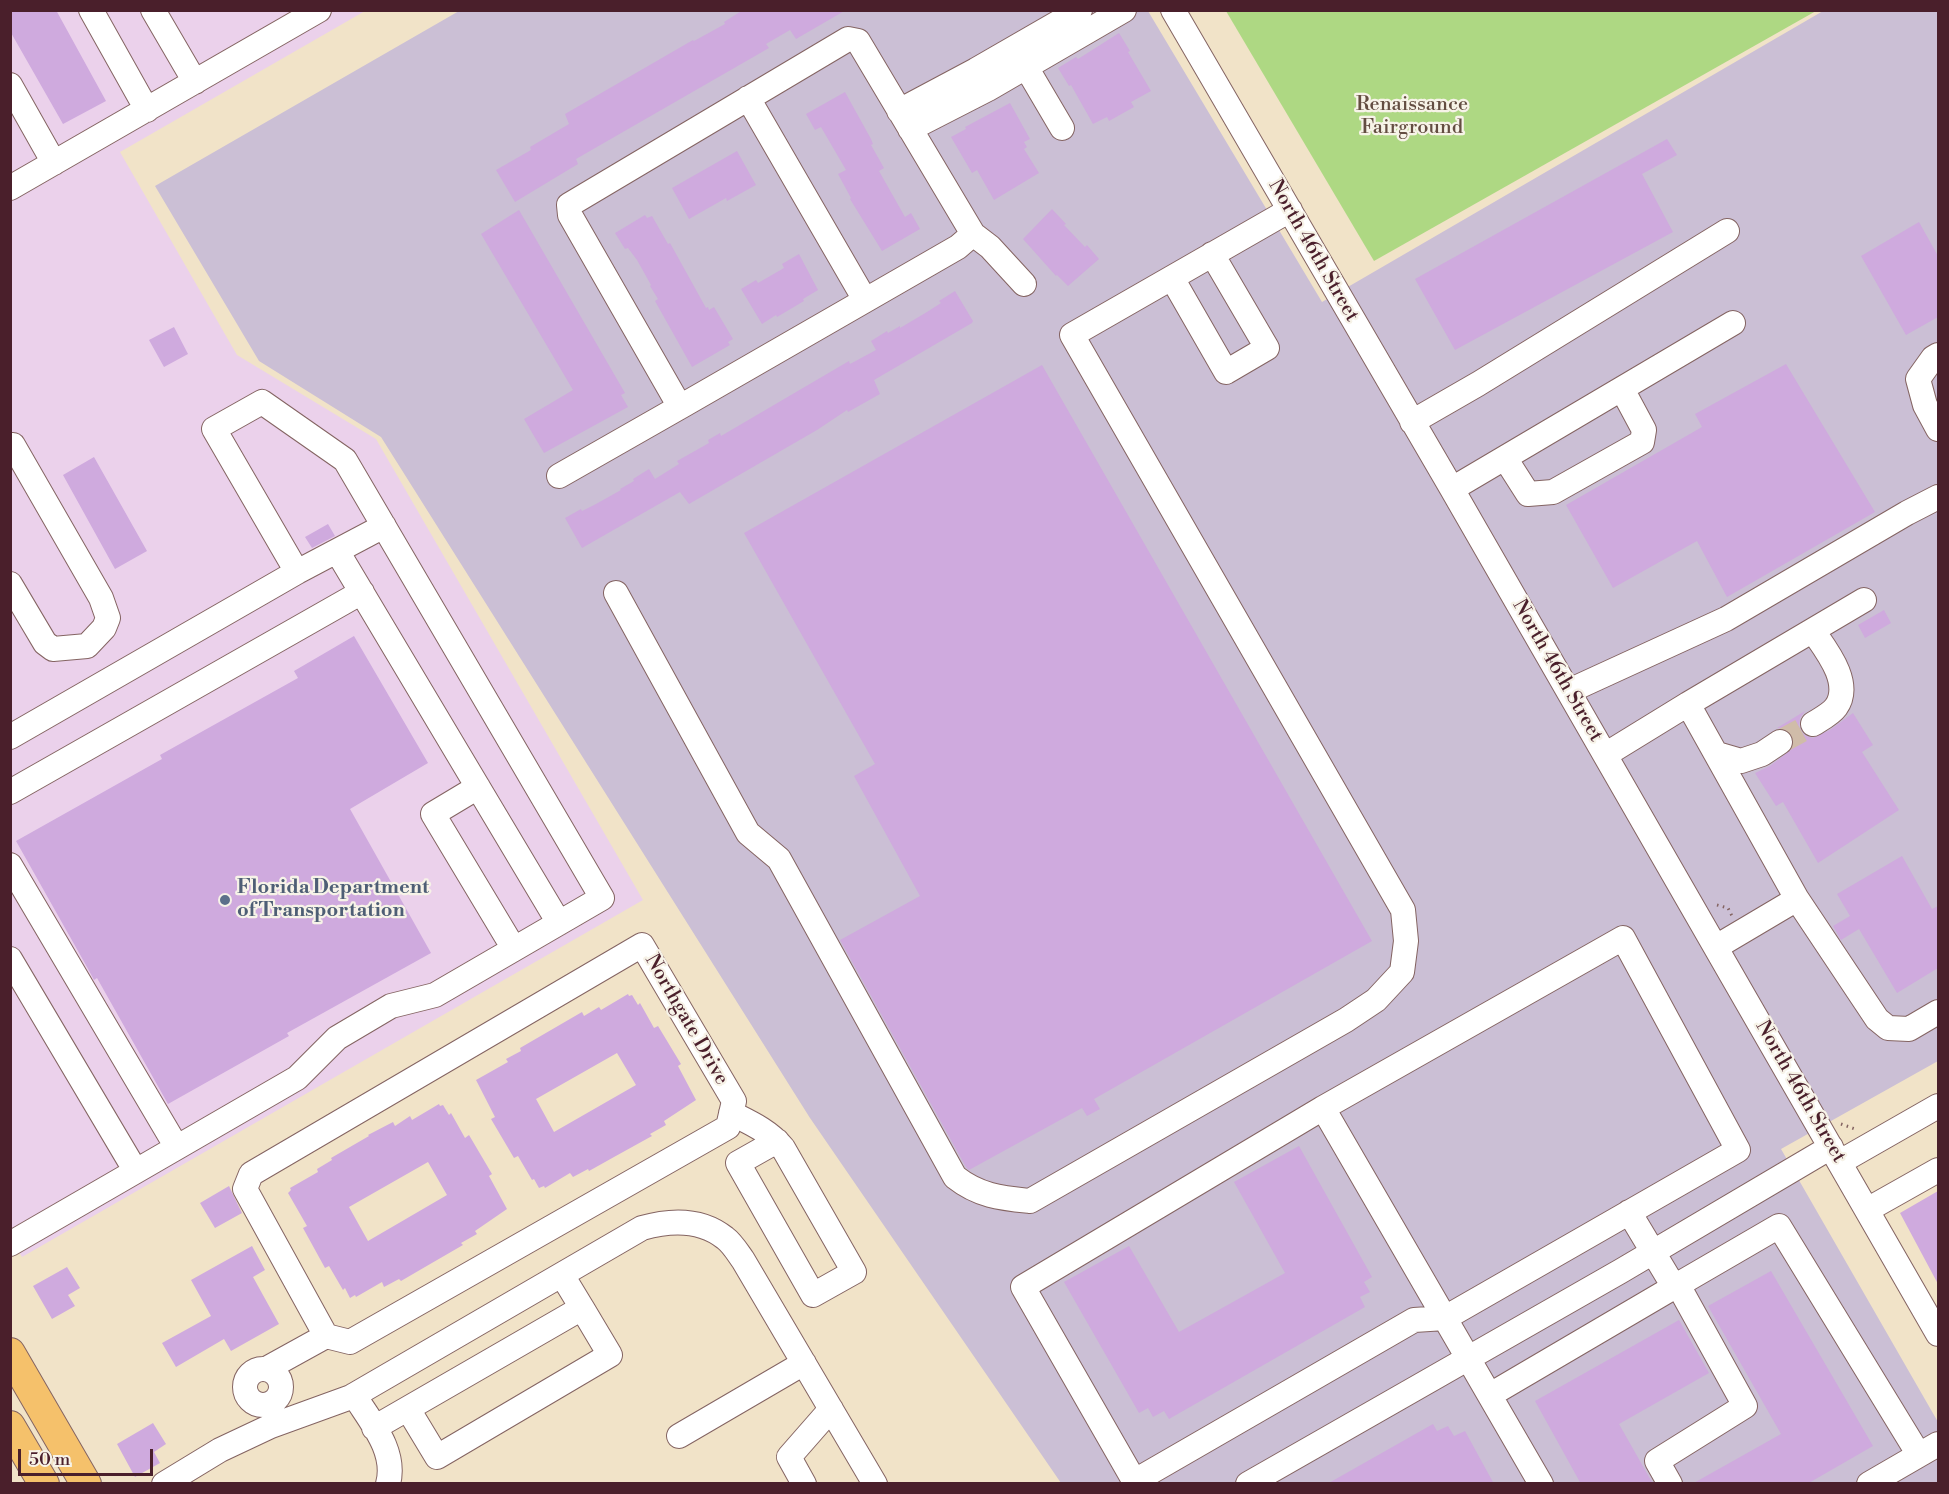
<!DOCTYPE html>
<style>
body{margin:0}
#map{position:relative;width:1949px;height:1494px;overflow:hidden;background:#f1e3c8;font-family:"Libre Bodoni",serif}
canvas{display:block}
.frame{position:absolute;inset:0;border:12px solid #4a1f2b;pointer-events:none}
.scale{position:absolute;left:18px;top:1449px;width:135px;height:27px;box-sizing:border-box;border:3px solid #4a1f2b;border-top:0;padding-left:8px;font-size:18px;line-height:21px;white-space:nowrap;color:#4a1f2b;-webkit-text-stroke:4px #f7f3e8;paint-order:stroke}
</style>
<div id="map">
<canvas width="1949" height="1494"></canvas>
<div class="frame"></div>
<div class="scale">50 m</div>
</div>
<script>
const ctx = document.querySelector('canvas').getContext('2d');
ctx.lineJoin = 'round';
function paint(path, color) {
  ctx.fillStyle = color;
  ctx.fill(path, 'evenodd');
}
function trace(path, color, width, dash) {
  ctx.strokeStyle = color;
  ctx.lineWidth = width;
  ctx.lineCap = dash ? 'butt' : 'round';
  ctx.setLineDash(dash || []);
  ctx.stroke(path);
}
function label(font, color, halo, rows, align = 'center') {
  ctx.font = font + ' "Libre Bodoni",serif';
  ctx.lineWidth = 4.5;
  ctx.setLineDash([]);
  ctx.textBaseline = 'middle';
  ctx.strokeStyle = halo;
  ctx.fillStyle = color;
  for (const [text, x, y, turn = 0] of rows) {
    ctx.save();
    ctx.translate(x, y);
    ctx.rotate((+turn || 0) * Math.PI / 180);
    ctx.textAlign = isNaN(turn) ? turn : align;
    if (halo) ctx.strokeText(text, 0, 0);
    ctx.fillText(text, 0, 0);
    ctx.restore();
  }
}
const built = new Path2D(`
 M 10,11 L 365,11 L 120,152 L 237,355 L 376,439 L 643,900 L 22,1257 L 10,1237 Z`);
const industrial = new Path2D(`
 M 459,11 L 1148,11 L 1322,302 L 1823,11 L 1938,11 L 1938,1061 L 1781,1149 L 1938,1422 L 1938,1483 L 1061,1483 L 810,1118 L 381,437 L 259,361 L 155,186 Z`);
const green = new Path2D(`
 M 1226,11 L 1816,11 L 1374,261 Z`);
const building = new Path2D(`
 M 10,10 L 56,10 L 106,101 L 63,124 L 10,31 Z
 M 743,10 L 846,10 L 796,39 L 790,30 L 766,44 L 769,48 L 576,159 L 578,164 L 515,202 L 496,170 L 531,150 L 530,147 L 569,124 L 565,114 L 693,40 L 694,41 L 725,24 L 724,22 Z
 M 1119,33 L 1130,51 L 1128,52 L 1151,91 L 1131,102 L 1134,107 L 1109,121 L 1107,117 L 1093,124 L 1071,85 L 1069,86 L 1058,68 L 1076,57 L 1078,59 Z
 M 845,92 L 871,139 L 873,144 L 871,145 L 884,168 L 879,171 L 905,217 L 911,213 L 920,229 L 882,251 L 850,199 L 851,198 L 838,174 L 846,170 L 821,127 L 815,130 L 806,114 Z
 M 1010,103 L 1030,139 L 1024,142 L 1027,147 L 1024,149 L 1039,173 L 994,200 L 977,170 L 972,173 L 951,137 L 966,129 L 965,127 Z
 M 1667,139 L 1677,155 L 1642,174 L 1673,232 L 1455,350 L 1415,279 Z
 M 737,151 L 756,185 L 727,201 L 726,198 L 689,219 L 672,188 Z
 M 1052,209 L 1066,224 L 1064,225 L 1085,247 L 1087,245 L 1099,259 L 1068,286 L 1057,275 L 1056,276 L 1023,239 Z
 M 519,210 L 625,393 L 621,395 L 628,407 L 544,453 L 524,419 L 573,390 L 481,234 Z
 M 645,215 L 647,218 L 652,216 L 668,244 L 670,243 L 706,308 L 708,307 L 709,310 L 714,307 L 733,339 L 728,342 L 730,345 L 692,367 L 655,301 L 658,299 L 650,286 L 651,285 L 637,260 L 628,248 L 625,249 L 615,233 Z
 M 1919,222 L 1938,256 L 1938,317 L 1906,335 L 1861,256 Z
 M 799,254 L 818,290 L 803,299 L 804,301 L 777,317 L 776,315 L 762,324 L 741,289 L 756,280 L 758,283 L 784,268 L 782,264 Z
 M 955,291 L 973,321 L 972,323 L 874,380 L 880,394 L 848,412 L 847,410 L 817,430 L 689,504 L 680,492 L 582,548 L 565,518 L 581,509 L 582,511 L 596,504 L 621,490 L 620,489 L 634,481 L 633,479 L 649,469 L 655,479 L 679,464 L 677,461 L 709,443 L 708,440 L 720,433 L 721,436 L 849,361 L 850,364 L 876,350 L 871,341 L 887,331 L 888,333 L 900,326 L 900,328 L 927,312 L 941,303 L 939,301 Z
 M 174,327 L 188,354 L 164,367 L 149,340 Z
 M 1786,364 L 1875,512 L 1727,597 L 1697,541 L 1613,588 L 1566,505 L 1702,427 L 1695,414 Z
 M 1042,365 L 1372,941 L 1094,1099 L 1100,1109 L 1087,1116 L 1082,1108 L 969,1170 L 966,1167 L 840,940 L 920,896 L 854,776 L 875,764 L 744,533 Z
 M 94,457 L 147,551 L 115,569 L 63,475 Z
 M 328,524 L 335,536 L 312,548 L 305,537 Z
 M 1884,610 L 1891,623 L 1865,638 L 1858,625 Z
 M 354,636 L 428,763 L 350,809 L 431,953 L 287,1033 L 289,1036 L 168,1104 L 97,978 L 94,980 L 87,967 L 16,841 L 162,759 L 160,755 L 298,678 L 294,671 Z
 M 1805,711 L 1800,718 L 1799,725 L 1801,732 L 1806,736 L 1813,738 L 1830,730 L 1853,713 L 1873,745 L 1862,752 L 1899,810 L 1818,863 L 1783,802 L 1776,806 L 1755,773 L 1770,766 L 1792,749 L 1794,741 L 1791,734 L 1786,729 L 1777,728 Z
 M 1902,856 L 1932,909 L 1938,906 L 1938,968 L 1897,993 L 1859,929 L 1841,940 L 1833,926 L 1850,916 L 1837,894 Z
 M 628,994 L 629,996 L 632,995 L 638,1005 L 640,1003 L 654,1028 L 658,1026 L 681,1064 L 678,1066 L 696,1100 L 664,1121 L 666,1125 L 650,1134 L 652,1136 L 614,1157 L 589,1171 L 588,1169 L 573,1177 L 570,1173 L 545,1188 L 544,1186 L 539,1188 L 534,1179 L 532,1180 L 518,1156 L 514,1158 L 491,1119 L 495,1117 L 476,1080 L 508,1062 L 506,1059 L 521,1051 L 520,1048 L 582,1012 L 584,1016 L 599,1007 L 601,1010 ZM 617,1053 L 636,1085 L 554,1132 L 536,1099 Z
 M 439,1104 L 440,1106 L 443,1105 L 449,1115 L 451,1113 L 465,1138 L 469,1135 L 492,1174 L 489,1176 L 507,1209 L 475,1231 L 477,1234 L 461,1243 L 463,1245 L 425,1267 L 401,1281 L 399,1279 L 384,1287 L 382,1282 L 356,1297 L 355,1295 L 350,1298 L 345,1288 L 343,1290 L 329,1266 L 325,1268 L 303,1228 L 307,1226 L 288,1193 L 291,1190 L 290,1188 L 318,1172 L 317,1169 L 332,1160 L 331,1158 L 369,1136 L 368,1135 L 393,1122 L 395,1126 L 410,1116 L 412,1120 ZM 428,1162 L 447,1195 L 368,1241 L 349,1207 Z
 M 1299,1146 L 1372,1277 L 1364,1282 L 1370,1292 L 1360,1297 L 1365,1307 L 1169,1419 L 1164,1411 L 1153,1417 L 1148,1408 L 1139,1413 L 1064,1282 L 1129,1246 L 1179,1332 L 1285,1273 L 1234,1182 Z
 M 229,1186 L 242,1213 L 215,1228 L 200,1203 Z
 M 1938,1191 L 1938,1284 L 1900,1213 Z
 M 252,1246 L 265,1270 L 253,1277 L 279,1324 L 231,1351 L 224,1339 L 176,1367 L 162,1343 L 211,1316 L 191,1280 Z
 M 67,1267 L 80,1288 L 68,1295 L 75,1306 L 52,1319 L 33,1286 Z
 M 1771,1271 L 1873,1446 L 1807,1484 L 1692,1484 L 1781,1434 L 1708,1306 Z
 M 1679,1320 L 1709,1373 L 1619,1424 L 1653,1484 L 1581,1484 L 1535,1401 Z
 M 153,1423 L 166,1444 L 154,1452 L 160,1463 L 135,1477 L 117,1444 Z
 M 1433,1424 L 1437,1431 L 1448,1426 L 1454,1436 L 1465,1431 L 1494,1484 L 1327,1484 Z`);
const minorTunnel = new Path2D(`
 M 1780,742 L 1813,724`);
const path = new Path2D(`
 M 1717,905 L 1728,908 L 1732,916
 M 1841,1124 L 1855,1129`);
const minor = new Path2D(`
 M 91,10 L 147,110
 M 153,10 L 195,82
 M 1173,10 L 1452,489 L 1938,1334
 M 1019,55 L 1062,128
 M 10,85 L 54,163
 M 748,98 L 865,300
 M 899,111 L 976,70 L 1080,10
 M 910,129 L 988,89 L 1124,10
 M 10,188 L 319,10
 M 973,234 L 990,247 L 1024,284
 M 1172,278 L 1226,372 L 1267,348 L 1212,254
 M 1938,355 L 1933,358 L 1918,379 L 1925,405 L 1938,429
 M 1412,422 L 1478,384 L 1727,231
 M 10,445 L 13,445 L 101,598 L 108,618 L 104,628 L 87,646 L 53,649 L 45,643 L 10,584
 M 1505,458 L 1528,494 L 1553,492 L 1642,442 L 1644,430 L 1622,389
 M 559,476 L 680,407 L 570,215 L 569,205 L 848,39 L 858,41 L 973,234 L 958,247 L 680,407
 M 1452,489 L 1733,323
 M 337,551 L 559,923
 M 616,593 L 748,833 L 779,859 L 955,1177 C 979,1196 1001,1198 1030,1201 L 1346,1020 L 1376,1000 L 1402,972 L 1406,941 L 1403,910 L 1072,335 L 1290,210
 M 1813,631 C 1826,650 1853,683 1836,707 C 1831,714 1821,719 1813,724
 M 1569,691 L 1726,619 L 1907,513 L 1938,497
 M 1688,704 L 1864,600
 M 10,737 L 297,572 L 384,526
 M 1717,754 L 1741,761 L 1762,754 L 1780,742
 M 1605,755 L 1688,704 L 1797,899 L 1716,947
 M 478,787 L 433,814 L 514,949
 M 10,792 L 362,592
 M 10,865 L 176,1146
 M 1797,899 L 1877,1019 L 1888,1028 L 1909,1029 L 1938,1012
 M 10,959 L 135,1170
 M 731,1113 C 751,1123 769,1131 783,1148 L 854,1272 L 813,1295 L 738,1163 L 777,1141
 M 1840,1162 L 1938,1106
 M 1867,1210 L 1938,1170
 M 1629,1212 L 1674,1287 L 1779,1226 L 1919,1455
 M 10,1244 L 297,1078 L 337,1038 L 391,1006 L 435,995 L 602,898 L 345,460 L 262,402 L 214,429 L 297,572
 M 268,1368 L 326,1336 L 245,1189 L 251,1174 L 642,945 L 734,1101 L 728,1127 L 350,1342 L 326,1336
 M245 1387a18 18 0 1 1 36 0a18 18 0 1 1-36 0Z
 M 354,1395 C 370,1421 397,1451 388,1484
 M 1490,1395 L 1674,1287
 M 408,1409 L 437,1457 L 610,1355 L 582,1308
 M 374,1428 L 582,1308 L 562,1275
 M 679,1436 L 804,1363
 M 1135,1481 L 1414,1320 L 1445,1318 L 1738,1150 L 1623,938 L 1323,1108 C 1395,1233 1468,1358 1541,1484
 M 164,1484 L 220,1450 L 271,1426 L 351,1397 L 642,1228 C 670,1220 700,1218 725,1238 C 732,1243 738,1253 743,1260 L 875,1484
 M 804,1484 L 789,1457 L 831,1409
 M 1136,1484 L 1023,1287 L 1323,1108
 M 1248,1484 L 1621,1271 L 1831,1147
 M 1670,1484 L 1657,1461 L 1745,1406 L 1678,1285
 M 1869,1484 L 1938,1444`);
const major = new Path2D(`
 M 10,1353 L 86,1484
 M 10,1426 L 44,1484`);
const markers = [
 [225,900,6,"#5c6f8a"]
];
const parkNames = [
 ["Renaissance",1412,105],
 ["Fairground",1412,128]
];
const streetNames = [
 ["North 46th Street",1313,251,60],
 ["North 46th Street",1557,671,60],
 ["Northgate Drive",686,1020,60],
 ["North 46th Street",1800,1092,60]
];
const serviceNames = [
 ["Florida Department",237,888],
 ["of Transportation",237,911]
];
paint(built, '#ebd1eb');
paint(industrial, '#cbbfd5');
paint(green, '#aed883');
paint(building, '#cfaade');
trace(minorTunnel, '#d0bca9', 24, [24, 12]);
trace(minor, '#846462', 26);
trace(major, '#846462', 32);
trace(path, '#846462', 3, [1.5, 4.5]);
trace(minor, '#fff', 24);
trace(major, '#f5c16b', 30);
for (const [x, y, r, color] of markers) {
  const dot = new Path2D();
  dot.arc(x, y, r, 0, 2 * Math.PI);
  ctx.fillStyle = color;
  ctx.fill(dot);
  trace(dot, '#f7f3e8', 2);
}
label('20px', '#634d41', '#f7f3e8', parkNames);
label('20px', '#4a1f2b', '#f7f3e8', streetNames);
label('bold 20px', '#4e5e75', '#f7f3e8', serviceNames, 'left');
</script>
